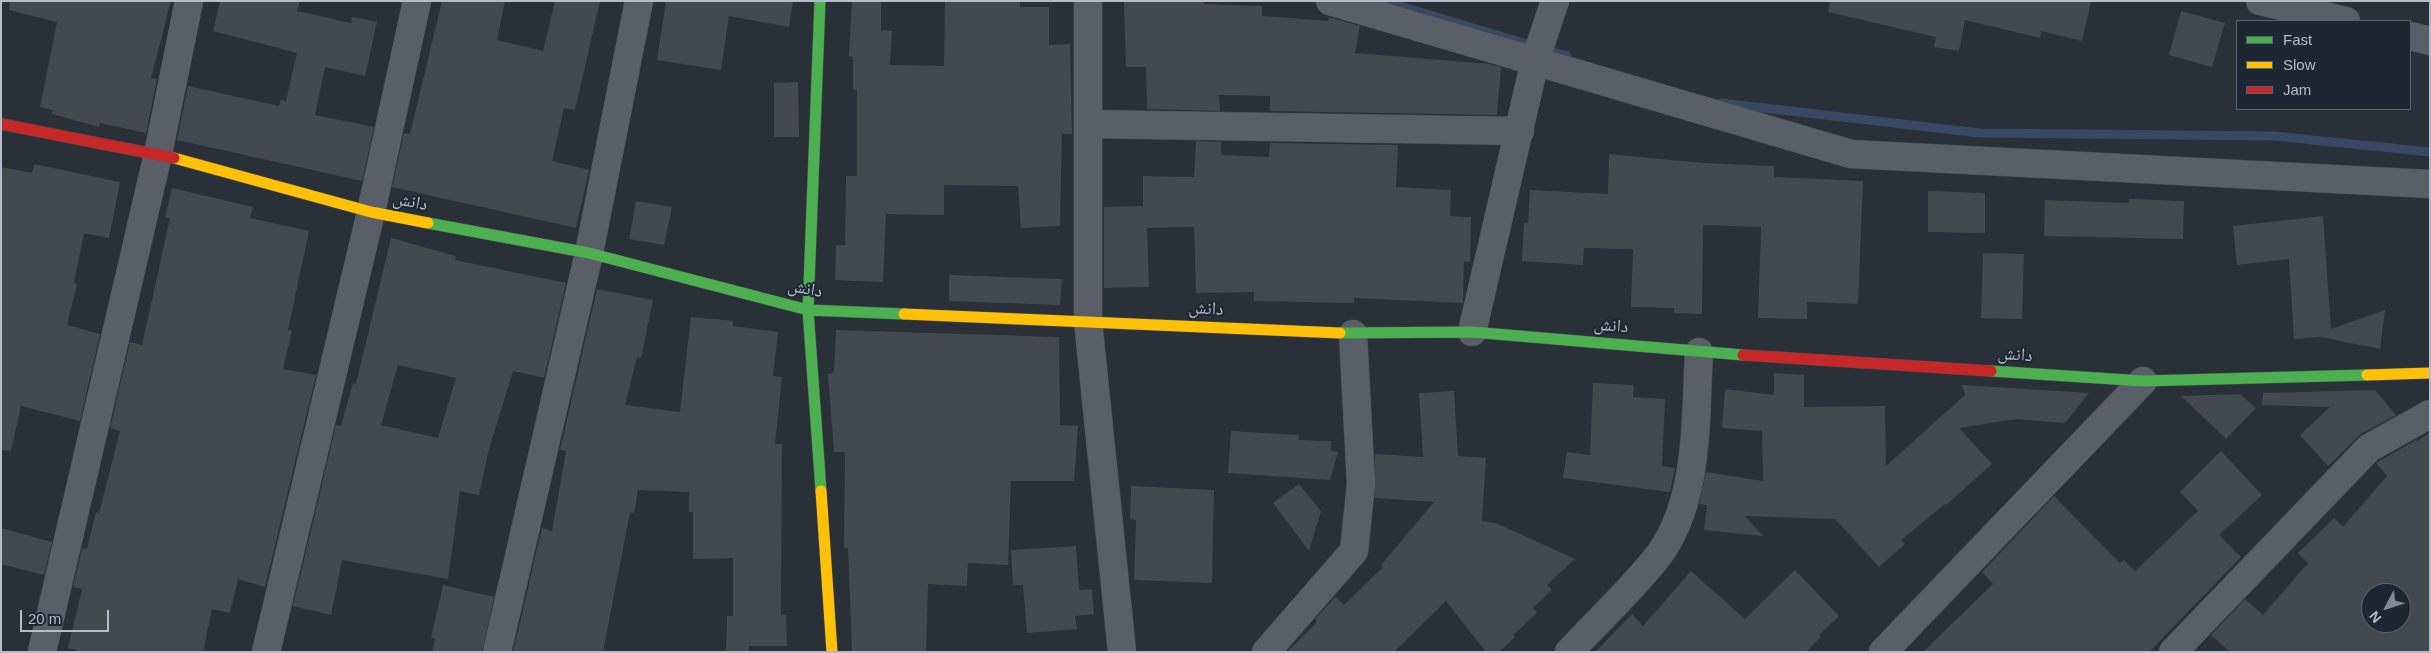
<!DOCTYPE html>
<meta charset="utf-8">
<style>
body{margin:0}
#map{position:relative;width:2431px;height:653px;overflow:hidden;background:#2a3038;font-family:Arial,sans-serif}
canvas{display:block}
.frame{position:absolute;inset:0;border:2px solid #b4bcc9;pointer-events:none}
.legend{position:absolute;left:2236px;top:20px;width:175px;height:90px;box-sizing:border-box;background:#1d2633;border:1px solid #59626f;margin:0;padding:6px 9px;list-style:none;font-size:15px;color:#b4bcc9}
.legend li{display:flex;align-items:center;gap:10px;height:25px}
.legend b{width:25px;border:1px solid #59626f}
.north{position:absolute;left:2361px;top:583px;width:50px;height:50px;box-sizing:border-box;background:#1d2633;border:1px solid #59626f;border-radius:50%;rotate:230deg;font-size:14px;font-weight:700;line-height:20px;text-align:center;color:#b4bcc9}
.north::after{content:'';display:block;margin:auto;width:18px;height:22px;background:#848b96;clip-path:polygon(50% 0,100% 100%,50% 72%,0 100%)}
.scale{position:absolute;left:20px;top:610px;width:89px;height:22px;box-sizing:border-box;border:2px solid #b4bcc9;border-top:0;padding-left:6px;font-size:15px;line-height:18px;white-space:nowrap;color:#b4bcc9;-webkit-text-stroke:4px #1d2633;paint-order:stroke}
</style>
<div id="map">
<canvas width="2431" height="653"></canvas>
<div class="frame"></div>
<ul class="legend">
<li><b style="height:6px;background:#4caf50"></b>Fast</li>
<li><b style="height:6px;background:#ffc107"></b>Slow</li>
<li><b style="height:6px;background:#c62828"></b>Jam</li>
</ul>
<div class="north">N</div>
<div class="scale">20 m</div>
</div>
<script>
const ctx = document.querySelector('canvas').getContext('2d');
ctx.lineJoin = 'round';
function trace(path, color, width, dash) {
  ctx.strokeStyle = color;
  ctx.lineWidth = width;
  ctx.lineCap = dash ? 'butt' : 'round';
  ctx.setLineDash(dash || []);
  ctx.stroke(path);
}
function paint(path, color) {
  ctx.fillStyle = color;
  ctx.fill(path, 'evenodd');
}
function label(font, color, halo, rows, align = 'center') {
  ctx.font = font + ' Arial,"Noto Naskh Arabic",sans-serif';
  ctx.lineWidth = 4;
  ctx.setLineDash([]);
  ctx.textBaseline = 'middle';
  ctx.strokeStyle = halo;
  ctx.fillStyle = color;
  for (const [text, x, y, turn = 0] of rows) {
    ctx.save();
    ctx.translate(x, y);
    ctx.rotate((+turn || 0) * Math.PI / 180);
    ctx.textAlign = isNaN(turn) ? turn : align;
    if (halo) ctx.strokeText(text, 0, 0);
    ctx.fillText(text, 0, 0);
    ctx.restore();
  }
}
const stream = new Path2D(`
 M 1383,1 L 1567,56
 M 1721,103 L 1980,133 L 2274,136 L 2430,152`);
const building = new Path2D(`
 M 10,1 L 171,1 L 151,78 L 157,79 L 146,133 L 100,123 L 99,127 L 92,125 L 52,114 L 53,110 L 40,107 L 57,22 L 9,10 Z
 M 220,1 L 300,1 L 297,11 L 351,23 L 352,17 L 377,22 L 365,76 L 325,67 L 315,115 L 374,127 L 362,181 L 177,140 L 188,86 L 279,106 L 281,100 L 286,101 L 297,53 L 213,31 Z
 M 442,1 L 505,1 L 497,40 L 543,51 L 555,1 L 600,1 L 575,110 L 564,108 L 552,161 L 589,170 L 576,228 L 392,187 L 404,133 L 410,134 Z
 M 666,1 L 793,1 L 789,27 L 729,16 L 721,70 L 657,60 Z
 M 852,1 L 881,1 L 881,30 L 892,31 L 890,65 L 944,66 L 945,1 L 1020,1 L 1020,7 L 1049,7 L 1049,45 L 1070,44 L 1072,134 L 1062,134 L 1060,226 L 1021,228 L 1018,186 L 944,185 L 944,215 L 886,214 L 883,282 L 835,280 L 836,245 L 845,245 L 846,176 L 857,176 L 857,90 L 853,89 L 853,57 L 849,56 Z
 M 1124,1 L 1204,1 L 1204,4 L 1262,6 L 1262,16 L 1328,21 L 1329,17 L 1360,26 L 1355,53 L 1489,64 L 1501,67 L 1497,115 L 1270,111 L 1270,96 L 1219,95 L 1220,111 L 1147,109 L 1146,67 L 1126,67 Z
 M 1830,1 L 2091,1 L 2082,41 L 2041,31 L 2040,38 L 1965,20 L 1959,51 L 1934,47 L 1936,37 L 1828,12 Z
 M 2181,11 L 2225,23 L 2212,67 L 2169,55 Z
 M 798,82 L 799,137 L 774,137 L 774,83 Z
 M 1196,141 L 1221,142 L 1221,155 L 1269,157 L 1270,143 L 1398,145 L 1396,187 L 1451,190 L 1450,216 L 1471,217 L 1470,262 L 1464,261 L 1463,303 L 1354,298 L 1354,303 L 1254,301 L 1254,292 L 1196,293 L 1194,227 L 1147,228 L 1149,287 L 1104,288 L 1104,207 L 1143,206 L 1143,176 L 1194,177 Z
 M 1609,154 L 1703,163 L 1774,166 L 1774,177 L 1863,181 L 1858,304 L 1807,302 L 1807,319 L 1758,318 L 1761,227 L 1703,225 L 1702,314 L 1674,313 L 1674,308 L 1631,307 L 1633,249 L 1584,248 L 1583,265 L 1522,261 L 1524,223 L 1528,223 L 1530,190 L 1608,194 Z
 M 34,164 L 120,182 L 109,238 L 84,233 L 74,283 L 77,284 L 67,325 L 100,334 L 80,421 L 21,406 L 11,451 L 1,450 L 1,167 L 32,173 Z
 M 172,188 L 253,207 L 250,218 L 309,231 L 288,330 L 292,331 L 283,369 L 316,375 L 265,587 L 238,579 L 230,613 L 212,609 L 203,652 L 84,652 L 68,648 L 82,589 L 73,587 L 82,548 L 87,549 L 96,512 L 99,513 L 120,431 L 110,428 L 130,342 L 142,345 L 170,218 L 165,217 Z
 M 1928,191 L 1985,193 L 1985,233 L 1928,232 Z
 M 2129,199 L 2184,201 L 2183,239 L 2044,236 L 2045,200 L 2129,203 Z
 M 636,201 L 672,207 L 664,245 L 629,239 Z
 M 2323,216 L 2331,329 L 2385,310 L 2380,349 L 2320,337 L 2294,339 L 2289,259 L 2237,265 L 2233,226 Z
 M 391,238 L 456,256 L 455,260 L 566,283 L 544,378 L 513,371 L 488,453 L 479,495 L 460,491 L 448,579 L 342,560 L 331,615 L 293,606 L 336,425 L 341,426 L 353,383 L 356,384 ZM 398,365 L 456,378 L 438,438 L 381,425 Z
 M 1983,253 L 2024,254 L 2022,319 L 1981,318 Z
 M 949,275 L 1062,279 L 1060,305 L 949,301 Z
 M 597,289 L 653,300 L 641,358 L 637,357 L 625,405 L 680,412 L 691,317 L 733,321 L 733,326 L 778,332 L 773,376 L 782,377 L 775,444 L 782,444 L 781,615 L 786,615 L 787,646 L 749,646 L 749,652 L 726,652 L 727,616 L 733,616 L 733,558 L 693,559 L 693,512 L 689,512 L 689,492 L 638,490 L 634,513 L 630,512 L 603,652 L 513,652 L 542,528 L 552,531 L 566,451 L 560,450 Z
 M 836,330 L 1059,337 L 1060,425 L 1078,426 L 1074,481 L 1011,481 L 1008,565 L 968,563 L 967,586 L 928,584 L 926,652 L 852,652 L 848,548 L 844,548 L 845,452 L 834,452 L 828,374 L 834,372 Z
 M 1774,373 L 1804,375 L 1804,407 L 1885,406 L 1886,466 L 1965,395 L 1962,385 L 2089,393 L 2065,423 L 2016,419 L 1959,428 L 1992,464 L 1946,505 L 1945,504 L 1901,540 L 1905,544 L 1879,567 L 1835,519 L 1745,516 L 1763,536 L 1704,530 L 1707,505 L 1699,504 L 1706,472 L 1763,481 L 1762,431 L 1722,428 L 1725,389 L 1774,395 Z
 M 1593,383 L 1634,385 L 1633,397 L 1665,399 L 1662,466 L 1675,468 L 1670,492 L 1563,478 L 1567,452 L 1590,455 Z
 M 2375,390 L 2396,415 L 2361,434 L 2328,466 L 2300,435 L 2330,407 L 2262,405 L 2263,393 Z
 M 1454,391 L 1458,456 L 1486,458 L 1482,521 L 1496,523 L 1575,559 L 1547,585 L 1552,590 L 1533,608 L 1537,613 L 1513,635 L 1515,637 L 1499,652 L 1486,652 L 1446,601 L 1394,652 L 1287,652 L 1317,622 L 1315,619 L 1335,597 L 1344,605 L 1383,567 L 1381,565 L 1434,502 L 1375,498 L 1375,454 L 1423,457 L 1419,393 Z
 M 2240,394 L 2256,408 L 2226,439 L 2181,396 Z
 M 1231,431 L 1299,435 L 1299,440 L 1331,441 L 1331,451 L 1338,452 L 1330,480 L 1228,473 Z
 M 2430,432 L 2430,652 L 2230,652 L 2211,635 L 2245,599 L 2263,615 L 2308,563 L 2298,553 L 2334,518 L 2343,527 L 2387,476 L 2376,463 L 2416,440 L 2418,441 ZM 2371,593 L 2401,593 L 2401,623 L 2371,623 Z
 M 2221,451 L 2262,495 L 2219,535 L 2241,557 L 2149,652 L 1923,652 L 1993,584 L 1982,572 L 2054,496 L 2120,563 L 2124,560 L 2135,571 L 2198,511 L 2180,492 Z
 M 1299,484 L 1321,511 L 1309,551 L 1273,503 Z
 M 1131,486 L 1214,490 L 1212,583 L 1134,580 L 1136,520 L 1130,519 Z
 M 1,528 L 52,542 L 44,575 L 1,564 Z
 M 1076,546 L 1079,590 L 1092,589 L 1094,614 L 1075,616 L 1077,629 L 1027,633 L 1023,585 L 1013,585 L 1011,550 Z
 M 1795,570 L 1839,616 L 1819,635 L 1821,637 L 1806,652 L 1595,652 L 1632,614 L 1643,626 L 1691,571 L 1745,619 Z
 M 443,585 L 494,597 L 482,652 L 432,652 L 435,639 L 431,638 Z`);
const street = new Path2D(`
 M 1088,1 L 1088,321 L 1122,652
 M 1330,1 L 1851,154 L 2430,184
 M 2260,1 L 2346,21
 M 2410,36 L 2430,41
 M 1088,124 L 1520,131
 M 1472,332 L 1535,61 L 1555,1
 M 42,652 L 158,154 L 189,1
 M 266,652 L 371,212 L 417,1
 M 497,652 L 589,253 L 639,1
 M 1266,652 L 1354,551 L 1361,484 L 1353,334
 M 1569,652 C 1598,621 1629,592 1655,560 C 1700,505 1695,419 1699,352
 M 1883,652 L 2143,381
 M 2173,652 L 2369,448 L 2430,414`);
const fast = new Path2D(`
 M 820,1 L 808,310 L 821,491
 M 428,223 L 589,253 L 808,310 L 904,314
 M 1340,333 L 1472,332 L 1743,355
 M 1991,371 L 2143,381 L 2367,375`);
const slow = new Path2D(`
 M 174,158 L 371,212 L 428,223
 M 904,314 L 1340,333
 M 2367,375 L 2430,373
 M 821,491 L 832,652`);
const jam = new Path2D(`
 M 1,124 L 174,158
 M 1743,355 L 1991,371`);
const streetNames = [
 ["دانش",410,202,11],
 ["دانش",805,289,10],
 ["دانش",1206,309,3],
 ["دانش",1611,326,5],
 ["دانش",2015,355,4]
];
trace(stream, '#384963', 9);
paint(building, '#444950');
trace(street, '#484c53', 29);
trace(fast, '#484c53', 12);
trace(slow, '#484c53', 12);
trace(jam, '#484c53', 12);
trace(street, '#5a5e66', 28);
trace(fast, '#4caf50', 11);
trace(slow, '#ffc107', 11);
trace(jam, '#c62828', 11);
label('18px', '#b4bcc9', '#1d2633', streetNames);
</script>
